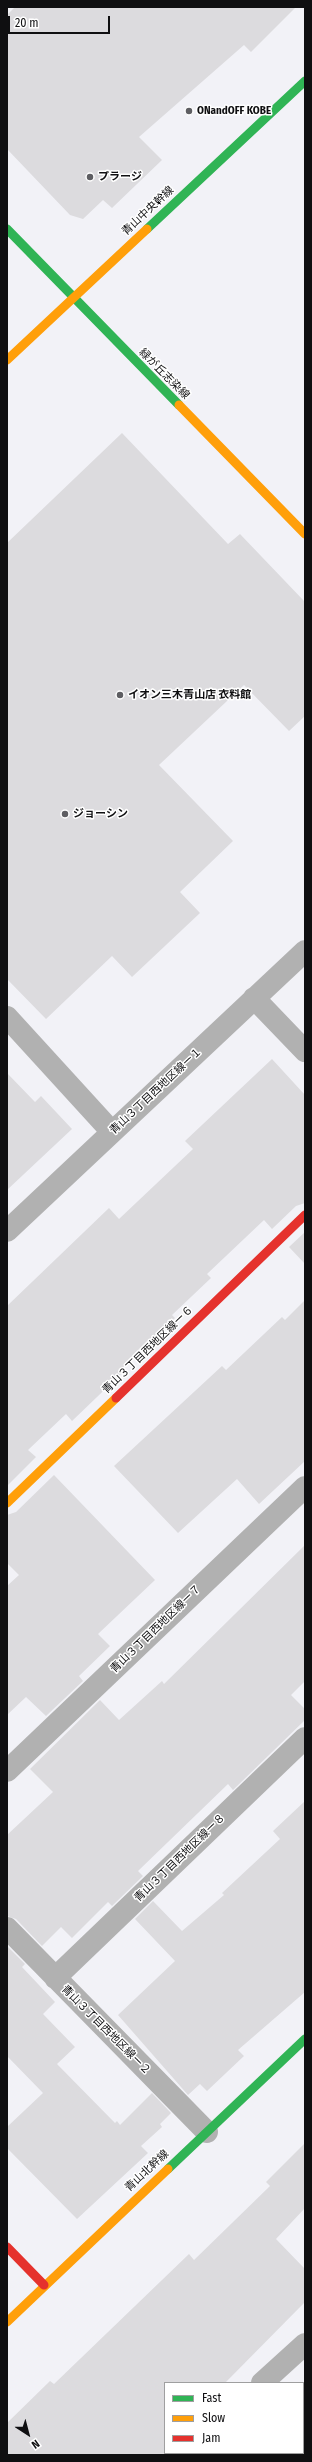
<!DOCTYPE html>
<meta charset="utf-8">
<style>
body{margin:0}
#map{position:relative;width:312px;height:2462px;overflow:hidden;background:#f2f2f7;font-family:"Fira Sans Condensed",sans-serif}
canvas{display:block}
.frame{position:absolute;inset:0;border:8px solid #0f0f11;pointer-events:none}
.legend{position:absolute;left:164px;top:2382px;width:140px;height:72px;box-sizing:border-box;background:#fff;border:1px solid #9f9fa0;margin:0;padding:5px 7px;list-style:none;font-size:12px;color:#0f0f11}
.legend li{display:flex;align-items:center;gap:8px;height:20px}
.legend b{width:20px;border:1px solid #9f9fa0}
.north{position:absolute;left:8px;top:2414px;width:40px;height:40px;-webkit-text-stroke:3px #fff;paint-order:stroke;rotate:144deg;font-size:11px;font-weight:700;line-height:16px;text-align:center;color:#0f0f11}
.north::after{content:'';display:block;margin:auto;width:14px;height:18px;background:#0f0f11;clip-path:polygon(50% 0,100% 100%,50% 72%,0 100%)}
.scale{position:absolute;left:8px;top:16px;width:102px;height:18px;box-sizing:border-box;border:2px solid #0f0f11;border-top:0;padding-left:5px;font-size:12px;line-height:14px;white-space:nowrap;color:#0f0f11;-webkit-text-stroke:3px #fff;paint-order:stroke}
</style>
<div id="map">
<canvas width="312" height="2462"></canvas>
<div class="frame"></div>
<ul class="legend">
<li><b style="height:5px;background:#30b455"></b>Fast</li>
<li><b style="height:5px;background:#ff9f0a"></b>Slow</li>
<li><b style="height:5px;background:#e5322d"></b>Jam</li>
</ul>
<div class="north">N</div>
<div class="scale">20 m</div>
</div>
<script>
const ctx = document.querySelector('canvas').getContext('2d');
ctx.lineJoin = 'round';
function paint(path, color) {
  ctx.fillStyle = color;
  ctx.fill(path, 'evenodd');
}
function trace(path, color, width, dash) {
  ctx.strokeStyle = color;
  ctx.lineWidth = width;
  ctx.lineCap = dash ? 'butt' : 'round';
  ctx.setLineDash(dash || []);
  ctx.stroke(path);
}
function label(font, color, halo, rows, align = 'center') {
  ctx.font = font + ' "Fira Sans Condensed","Noto Sans JP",sans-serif';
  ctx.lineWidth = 3;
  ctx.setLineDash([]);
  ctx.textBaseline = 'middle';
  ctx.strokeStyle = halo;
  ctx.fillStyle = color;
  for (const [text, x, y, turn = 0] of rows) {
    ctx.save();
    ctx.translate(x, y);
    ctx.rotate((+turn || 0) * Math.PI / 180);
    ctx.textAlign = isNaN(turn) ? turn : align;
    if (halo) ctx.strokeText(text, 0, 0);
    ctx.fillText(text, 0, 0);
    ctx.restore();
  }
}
const building = new Path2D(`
 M 15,7 L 296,7 L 251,52 L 244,45 L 139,137 L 162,160 L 112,208 L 103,200 L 83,219 L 70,215 L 7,149 L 7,15 Z
 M 122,433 L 228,544 L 240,534 L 305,602 L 305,716 L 289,731 L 244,685 L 159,765 L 233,841 L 180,892 L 200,913 L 132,977 L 112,956 L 46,1019 L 7,979 L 7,543 Z
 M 272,1059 L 305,1095 L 305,1203 L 296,1206 L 272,1229 L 264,1220 L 207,1274 L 211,1278 L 172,1315 L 175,1318 L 120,1370 L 122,1373 L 72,1421 L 66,1414 L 28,1450 L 36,1457 L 7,1486 L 7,1306 L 109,1208 L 119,1219 L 193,1149 L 185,1141 Z
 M 7,1073 L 35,1102 L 41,1096 L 72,1129 L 7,1190 Z
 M 305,1232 L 305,1264 L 289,1247 Z
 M 305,1300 L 305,1461 L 259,1504 L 237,1479 L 178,1533 L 114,1466 L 222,1366 L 226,1370 L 282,1317 L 285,1320 Z
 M 54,1475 L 155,1580 L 98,1634 L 110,1646 L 79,1676 L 83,1681 L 46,1716 L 26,1697 L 7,1715 L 7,1586 L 19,1575 L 7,1563 L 7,1515 L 16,1512 Z
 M 305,1545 L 305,1681 L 291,1695 L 305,1709 L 305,1720 L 233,1790 L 228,1784 L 138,1871 L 143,1876 L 112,1906 L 108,1902 L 72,1938 L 61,1927 L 42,1946 L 16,1919 L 7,1916 L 7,1835 L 53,1792 L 30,1769 L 100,1700 L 119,1720 L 162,1681 L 164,1684 Z
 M 305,1801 L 305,1992 L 238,2050 L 244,2056 L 207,2091 L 200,2084 L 188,2095 L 118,2015 L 175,1961 L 135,1919 L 153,1901 L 182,1931 L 224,1895 L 222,1893 L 280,1839 L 273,1831 Z
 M 7,1946 L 25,1964 L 22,1967 L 55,2002 L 43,2014 L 75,2047 L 57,2064 L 115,2123 L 117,2121 L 120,2125 L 152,2093 L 171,2113 L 160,2124 L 162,2127 L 141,2146 L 148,2153 L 77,2219 L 7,2148 L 7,2127 L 43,2093 L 7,2056 Z
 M 305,2143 L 305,2208 L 276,2239 L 305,2269 L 305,2302 L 225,2383 L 165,2383 L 165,2455 L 7,2455 L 7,2423 L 50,2381 L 54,2384 L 189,2254 L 194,2260 L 270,2186 L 266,2182 Z`);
const street = new Path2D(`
 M 254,998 L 305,1051
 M 7,1017 L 112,1132
 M 7,1231 L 305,951
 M 7,1771 L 305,1487
 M 7,1928 L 207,2132
 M 55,1978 L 305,1738
 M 262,2383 L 305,2344
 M 183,2455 L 186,2453`);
const fast = new Path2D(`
 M 7,229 L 179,405
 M 147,229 L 305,81
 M 168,2169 L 305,2039`);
const slow = new Path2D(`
 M 7,360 L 147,229
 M 179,405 L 305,534
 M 7,1503 L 116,1398
 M 7,2322 L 168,2169`);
const jam = new Path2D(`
 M 116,1398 L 305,1215
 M 7,2247 L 44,2285`);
const markers = [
 [189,111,4,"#5e5e62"],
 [90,177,4,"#5e5e62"],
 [120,695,4,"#5e5e62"],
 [65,814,4,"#5e5e62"]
];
const poiNames = [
 ["ONandOFF KOBE",197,111],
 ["プラージ",98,177],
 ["イオン三木青山店 衣料館",128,695],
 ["ジョーシン",73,814]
];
const streetNames = [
 ["青山中央幹線",148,211,-43],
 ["緑が丘志染線",164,374,45],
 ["青山３丁目西地区線ー１",156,1091,-43],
 ["青山３丁目西地区線ー６",148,1350,-44],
 ["青山３丁目西地区線ー７",156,1629,-44],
 ["青山３丁目西地区線ー８",180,1858,-44],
 ["青山３丁目西地区線ー２",106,2030,45],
 ["青山北幹線",147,2171,-43]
];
paint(building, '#dcdbde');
trace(street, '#b1b1b1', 22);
trace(fast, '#30b455', 9);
trace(slow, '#ff9f0a', 9);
trace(jam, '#e5322d', 9);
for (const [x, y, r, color] of markers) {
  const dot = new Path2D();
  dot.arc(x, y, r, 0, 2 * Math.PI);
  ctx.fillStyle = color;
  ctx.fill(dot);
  trace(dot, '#fff', 1.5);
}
label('bold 11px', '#0f0f11', '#fff', poiNames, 'left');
label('11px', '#0f0f11', '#fff', streetNames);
</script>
